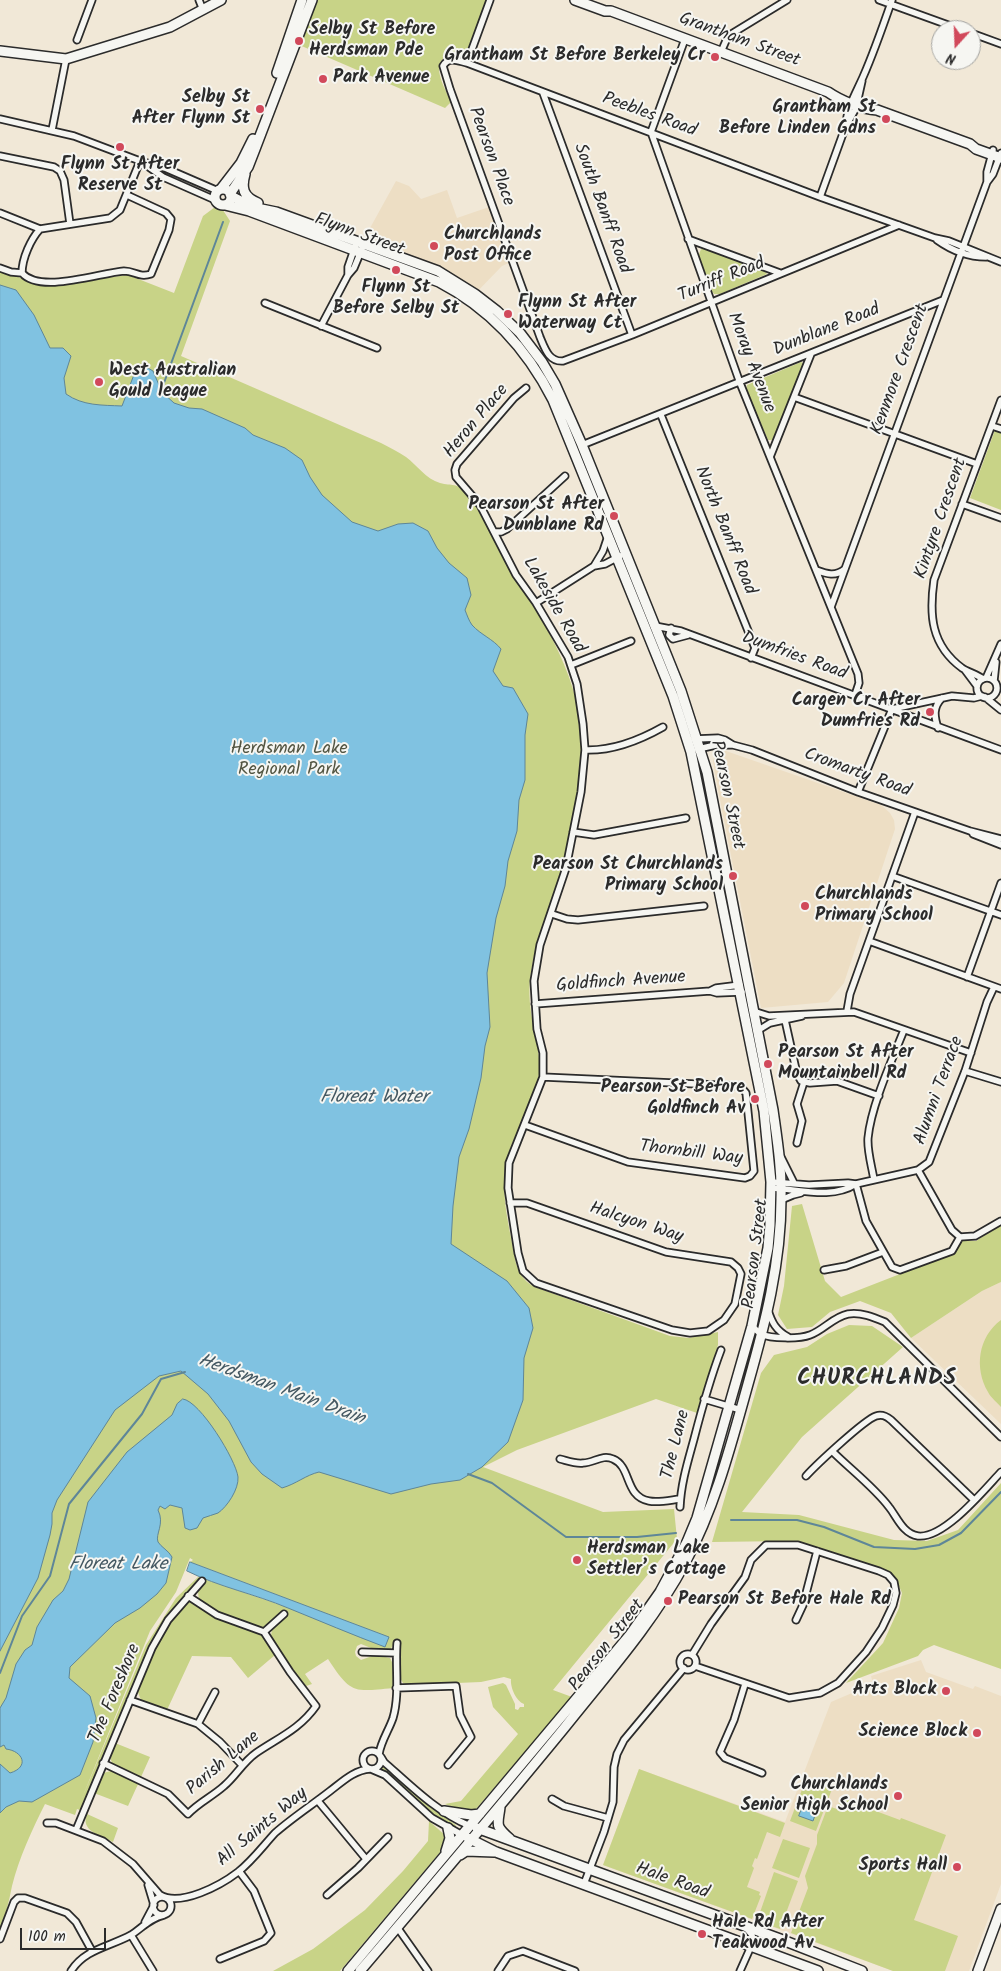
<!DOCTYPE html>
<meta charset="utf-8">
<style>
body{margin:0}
#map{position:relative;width:1001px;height:1971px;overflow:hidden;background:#f1e8d7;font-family:Kalam,sans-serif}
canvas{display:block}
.north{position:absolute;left:931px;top:20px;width:50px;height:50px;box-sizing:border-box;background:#f6f6f2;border:1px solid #a5a5a2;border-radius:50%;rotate:200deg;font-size:14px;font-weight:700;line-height:20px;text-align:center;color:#2b2b2b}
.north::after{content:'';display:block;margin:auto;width:18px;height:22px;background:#d1495b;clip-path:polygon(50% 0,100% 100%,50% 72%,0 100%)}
.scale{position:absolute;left:20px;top:1928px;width:86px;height:22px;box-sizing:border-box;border:2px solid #2b2b2b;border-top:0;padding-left:6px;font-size:15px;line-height:18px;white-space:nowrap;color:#2b2b2b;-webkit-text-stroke:4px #f6f6f2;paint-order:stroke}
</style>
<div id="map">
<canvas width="1001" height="1971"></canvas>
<div class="north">N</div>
<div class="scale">100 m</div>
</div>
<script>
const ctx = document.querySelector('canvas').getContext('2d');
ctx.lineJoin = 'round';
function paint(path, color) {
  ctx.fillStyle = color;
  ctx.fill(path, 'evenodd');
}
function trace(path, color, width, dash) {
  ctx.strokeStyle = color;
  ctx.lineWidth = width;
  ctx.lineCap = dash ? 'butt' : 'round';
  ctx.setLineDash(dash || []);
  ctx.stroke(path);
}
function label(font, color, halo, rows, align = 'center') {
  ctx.font = font + ' Kalam,sans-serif';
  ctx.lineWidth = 4;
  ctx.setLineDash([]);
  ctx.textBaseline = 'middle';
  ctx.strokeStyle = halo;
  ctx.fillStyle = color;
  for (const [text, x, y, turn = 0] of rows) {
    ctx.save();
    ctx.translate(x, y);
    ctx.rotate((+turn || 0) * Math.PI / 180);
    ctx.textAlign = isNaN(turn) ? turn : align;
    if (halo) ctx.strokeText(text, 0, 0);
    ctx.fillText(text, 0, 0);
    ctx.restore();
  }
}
const built = new Path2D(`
 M 396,181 L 409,186 L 421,199 L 447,190 L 457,218 L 492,206 L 511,262 L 502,266 L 471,298 L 426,271 L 359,248 Z
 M 718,751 L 726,751 L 881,805 L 890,813 L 894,820 L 895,829 L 844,983 L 828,1002 L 761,1008 L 715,774 L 713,761 Z
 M 1001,1282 L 1001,1424 L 911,1338 L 982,1291 Z
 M 921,1660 L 926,1672 L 973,1689 L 975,1686 L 1001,1696 L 1001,1884 L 969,1971 L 893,1971 L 603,1865 L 639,1769 L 785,1822 L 831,1702 L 873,1684 L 871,1676 Z`);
const green = new Path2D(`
 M 315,0 L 487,0 L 466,54 L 460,57 L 445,57 C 431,67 446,90 451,102 L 445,108 L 297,44 Z
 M 219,204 L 230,221 L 181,356 L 381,443 C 390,448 399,452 406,457 C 417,465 426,479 440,483 C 452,486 457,483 466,492 C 483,511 495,538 508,561 C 542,620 585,682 582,753 C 580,798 568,850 555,893 C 547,918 536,940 532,966 C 528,985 529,1004 533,1023 C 536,1040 541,1057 539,1074 C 537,1101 519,1124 510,1149 C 499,1181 506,1211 512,1243 C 515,1261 517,1278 535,1287 L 670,1336 L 689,1338 L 718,1332 L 718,1345 L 697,1413 L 656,1399 L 517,1450 L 483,1467 L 603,1512 L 674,1509 L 677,1539 L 553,1690 L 572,1697 L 476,1809 C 465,1813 455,1808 445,1804 L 461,1801 L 518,1734 L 493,1707 L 488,1687 L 503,1683 L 506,1685 L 515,1704 L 515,1709 L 518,1710 L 520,1707 L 524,1707 L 524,1704 C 516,1701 510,1687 511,1679 L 504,1677 L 481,1682 L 408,1685 L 403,1683 L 400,1678 L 400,1643 L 396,1640 L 390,1650 L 376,1650 L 361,1644 L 357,1646 L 355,1652 L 356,1656 L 361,1660 L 375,1655 L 390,1658 L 393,1664 L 393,1688 C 353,1692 351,1694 328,1659 L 305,1674 L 312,1684 L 306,1686 L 284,1659 L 271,1636 L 272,1629 L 285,1616 L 262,1628 L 217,1613 L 199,1601 L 198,1592 L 199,1580 L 174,1607 L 155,1636 L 83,1806 L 80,1810 L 77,1809 L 75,1815 L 45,1804 C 32,1830 19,1858 12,1886 C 9,1902 5,1916 0,1931 L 0,270 L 42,286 L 128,275 L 174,293 L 203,216 ZM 190,1558 L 193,1560 L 190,1562 L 388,1637 L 385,1646 L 287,1607 L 198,1577 L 176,1598 L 146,1645 L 80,1803 L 150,1631 L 176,1592 Z
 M 701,249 L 705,249 L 765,271 L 767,274 L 720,294 L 714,294 L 710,289 L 698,257 Z
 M 801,362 L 803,363 L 775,440 L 768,440 L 746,389 L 747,385 Z
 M 995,430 L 1001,432 L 1001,510 L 970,498 Z
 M 802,1204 L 825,1281 L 841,1297 L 954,1253 L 962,1241 L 976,1241 L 1001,1225 L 1001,1282 L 982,1291 L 911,1338 L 891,1313 L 860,1301 L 830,1312 L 812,1327 L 787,1329 L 778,1315 L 784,1286 L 792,1206 Z
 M 1001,1320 L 1001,1407 C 997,1402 991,1398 988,1392 C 974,1368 978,1337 1001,1320 Z
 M 849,1325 L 872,1326 L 903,1347 L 802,1437 L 742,1512 L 799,1515 L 894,1540 L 927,1541 L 958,1530 L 1001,1483 L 1001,1669 L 934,1645 L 923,1650 L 918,1656 L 846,1683 L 883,1643 L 899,1608 L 902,1593 L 895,1577 L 872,1565 L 788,1541 L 712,1542 L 761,1373 L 774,1355 L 807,1347 L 827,1334 Z
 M 189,1602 L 195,1604 L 220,1620 L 256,1631 L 263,1636 L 275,1655 L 248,1678 L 231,1657 L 192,1656 L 167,1710 L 141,1700 L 137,1690 C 152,1656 162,1631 186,1603 Z
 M 115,1743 L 150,1757 L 141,1777 L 123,1770 L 112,1763 L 110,1757 Z
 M 385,1765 L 431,1808 L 456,1825 L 455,1828 L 433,1815 L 379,1771 Z
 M 639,1769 L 785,1823 L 780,1837 L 767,1832 L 757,1859 L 755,1858 L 752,1866 L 754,1868 L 747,1887 L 760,1892 L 759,1895 L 761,1896 L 752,1919 L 603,1865 Z
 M 111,1771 L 139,1782 L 128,1806 L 94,1793 L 103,1773 Z
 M 806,1779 L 832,1789 L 816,1831 L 790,1821 Z
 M 841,1797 L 851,1801 L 853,1804 L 873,1810 L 900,1820 L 901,1818 L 946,1835 L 914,1920 L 958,1936 L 945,1971 L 893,1971 L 791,1933 L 808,1888 L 805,1876 L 817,1844 L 817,1835 L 828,1806 L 837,1809 Z
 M 87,1814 L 118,1828 L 113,1842 C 100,1835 80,1831 87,1814 Z
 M 429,1821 L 446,1836 L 442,1850 L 340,1971 L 273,1971 L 313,1949 L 365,1910 L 403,1871 L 428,1841 Z
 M 783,1839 L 810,1848 L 799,1878 L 772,1868 Z
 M 774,1872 L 798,1881 L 780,1929 L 757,1921 Z`);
const water = new Path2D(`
 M 0,285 L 16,290 L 34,315 L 50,348 L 63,348 L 71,356 L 64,378 L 66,394 C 83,406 102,405 122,406 L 135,372 L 141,364 L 153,371 L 162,392 L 174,403 L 189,408 L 202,409 L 245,428 L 253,435 L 285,448 L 302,460 L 310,477 L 322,495 L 352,522 L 378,531 L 398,524 L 413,523 L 428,531 L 437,548 L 449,563 L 467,578 L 471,595 L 465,610 C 467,615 469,621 472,625 C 481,635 493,639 501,649 L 493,671 L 503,686 L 513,688 L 528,714 L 525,735 L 525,780 L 519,800 L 517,831 L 508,861 L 505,886 L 496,918 L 487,973 L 490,1027 L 485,1046 L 481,1078 L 469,1129 L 459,1157 L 453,1206 L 451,1244 L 507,1281 L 529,1308 L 533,1328 L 524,1358 L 523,1400 L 508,1442 L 482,1467 L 460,1480 L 431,1484 L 391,1494 L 319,1472 C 306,1475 296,1484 282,1488 L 262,1474 L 251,1462 L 229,1421 L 208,1394 L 181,1371 L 159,1376 L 115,1410 L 57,1500 L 52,1513 L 52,1524 L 50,1535 L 38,1578 L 0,1651 Z
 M 183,1399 C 200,1401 236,1460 238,1477 C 239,1489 227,1507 218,1513 C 213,1515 208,1516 203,1518 L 197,1528 L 190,1530 L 185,1528 L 182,1508 L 170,1505 L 165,1509 L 160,1506 L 158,1510 C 165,1524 155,1534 158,1542 C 161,1547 169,1551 172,1557 L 166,1583 L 157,1594 L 140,1608 L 115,1623 L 70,1667 L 69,1678 L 90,1696 L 96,1718 L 93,1742 L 80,1775 L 32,1802 L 19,1801 L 6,1807 L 0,1813 L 0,1764 L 10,1773 C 30,1767 23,1751 6,1749 L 4,1745 L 0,1747 L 0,1708 L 6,1698 L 16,1664 L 25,1650 L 32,1645 L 37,1627 L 53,1600 L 63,1591 L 69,1579 L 88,1502 L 127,1452 L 172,1415 L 177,1404 Z
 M 190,1562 L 389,1637 L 385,1647 C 353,1635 320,1621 288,1608 C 255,1594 219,1587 187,1571 Z
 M 807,1796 L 820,1801 L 813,1821 L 799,1816 Z`);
const stream = new Path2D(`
 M 161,391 L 223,222
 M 468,1474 L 492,1483 L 566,1537 L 637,1537 L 676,1533
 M 731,1520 L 797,1520 L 824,1527 L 874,1547 L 915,1549 L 939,1545 L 961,1533 L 1001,1492
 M 0,1673 L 22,1616 L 50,1576 L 69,1504 L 142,1414 L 161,1379 L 185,1372`);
const street = new Path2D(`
 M 199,0 L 203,10
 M 879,0 L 962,30
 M 971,33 L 1001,44
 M 685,39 L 651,132 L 740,383 L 858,674 L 859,683 L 855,695
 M 77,40 L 92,0
 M 721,52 L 728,36 L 787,0
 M 467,63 L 490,0
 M 543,93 L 632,335
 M 0,119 L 74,136 L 140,161 L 165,168 L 218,191
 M 845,128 C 848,105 854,97 863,77 C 874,52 883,26 892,0
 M 52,130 L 66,59
 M 0,156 L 54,167 L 60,171 L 64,180 L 70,224
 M 146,165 L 163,177 L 215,200
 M 987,182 L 987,172 L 993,150
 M 127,195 L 166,213 L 171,219 L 169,230 L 151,274 C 139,278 135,271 124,271 C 99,273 40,294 22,273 C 22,258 31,239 40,229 L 110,218 L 120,210 L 140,161
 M 820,197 L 845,128 L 856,108 L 862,81
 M 0,213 L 40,229
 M 899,225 L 632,335 L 563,361 C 549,362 545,349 540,337 L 450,89 L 443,66 C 449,56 458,61 467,63 L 820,197 L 935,238 L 949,241 L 1001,262
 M 688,239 L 780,273
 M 937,240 C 951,250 969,257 986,257
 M 0,268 L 11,272 L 22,273
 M 348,275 L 348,267 L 357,241
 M 265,303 L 377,348
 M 321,326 L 348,275 L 354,268 L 364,244
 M 794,397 L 977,464
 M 661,415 L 755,648 L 751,658
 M 992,426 L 1001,429
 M 582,445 L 943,300
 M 770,457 L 811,354
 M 962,504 L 1001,518
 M 495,532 L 501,532 L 507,529 L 565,476
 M 594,566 L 605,564 L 620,556
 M 816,570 C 827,574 835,577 845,569
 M 536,603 L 594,566 L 603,551 L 608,536
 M 831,607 L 987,182 L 993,174 L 1001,153
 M 655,626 L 681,631 L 1001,750
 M 671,628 L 669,635 L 673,639 L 688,635
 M 571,665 L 631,641
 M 965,670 L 977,686
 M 986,678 L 1001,644
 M977 688a10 10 0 1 1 20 0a10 10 0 1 1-20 0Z
 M 983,679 C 976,674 968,672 962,668 C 931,645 929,615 934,580 L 1001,400
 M 994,681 L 996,662
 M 985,697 L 1001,710
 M 938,728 C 934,716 933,707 942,698
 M 694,739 L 718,738 L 725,740 L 733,745 L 752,750 L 858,792 L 970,831 L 1001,839
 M 698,749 L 716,745 L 733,745
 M 585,750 C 611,751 640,740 663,727
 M 858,792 L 892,709 L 952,696 L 974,698 L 982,696
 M 573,832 L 594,835 L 686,818
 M 973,834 L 1001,845
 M 892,876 L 1001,915
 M 552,914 L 567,919 L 578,920 L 704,906
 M 869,941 L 1001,989
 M 967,977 L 1001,883
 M 710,991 L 716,988 L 740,985
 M 535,1004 L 710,991 L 717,993 L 742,992
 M 753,1011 L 769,1016 L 854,1012 L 971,1053
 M 847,1011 L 850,994 L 915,812
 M 785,1020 L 797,1074 L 801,1081 L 810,1083 L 837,1081 L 879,1096
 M 757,1031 L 770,1023 L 802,1016
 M 965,1071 L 1001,1082
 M 525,1125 L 628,1162 L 745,1178 L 750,1176 L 754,1171 L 746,1093 L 740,1086 L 543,1077
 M 797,1143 L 802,1121 L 797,1104 L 804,1082
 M 781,1157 L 794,1183
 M 918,1170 L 952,1230 L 960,1237 L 975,1236 L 1001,1221
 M 874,1180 C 872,1167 867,1151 868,1138 C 871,1106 892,1060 904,1030
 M 771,1182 L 809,1185 L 848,1183 L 856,1184 L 918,1170 L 929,1162 L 965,1071 L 987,1002 L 994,987
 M 856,1184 L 866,1221 L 892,1267 L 900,1270 L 952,1251 L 960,1237
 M 771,1188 C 799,1189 831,1200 856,1184
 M 781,1200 L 793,1195 L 801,1193
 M 510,1203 L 527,1203 L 666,1252 L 731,1262 L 738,1268 L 741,1274 L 735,1304 L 724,1320 L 708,1331 L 690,1333 L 672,1330 L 536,1283 L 523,1271 L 518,1253 L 508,1188 L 509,1163 L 543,1077 L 543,1053 L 537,1029 L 534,981 L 540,945 L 566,868 L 581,792 L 585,750 L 583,724 L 577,684 L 568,657 L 536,603 L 516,575 L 480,505 L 456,477 L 455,470 L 457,464 L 514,398 L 526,388
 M 824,1270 L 846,1266 L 883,1252
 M 768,1310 C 772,1323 776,1330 788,1337
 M 752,1326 C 755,1329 758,1332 761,1334 C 771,1339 800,1339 810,1335 C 824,1330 833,1317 848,1314 C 861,1312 873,1317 885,1322 L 1001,1437
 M 704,1399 L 741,1410
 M 832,1451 C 850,1469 874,1487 889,1507 C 897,1517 903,1534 918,1536 C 944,1539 984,1490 1001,1472
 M 560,1459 C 568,1461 576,1464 583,1463 C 594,1463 602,1454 613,1459 C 632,1467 624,1496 649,1501 C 658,1503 671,1500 680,1499
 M 806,1476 C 816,1465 864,1420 876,1416 C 882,1414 886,1416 891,1420 L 974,1500
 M 680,1507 C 681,1483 688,1461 694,1439 C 702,1408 710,1379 721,1350
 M 796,1620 L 803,1605 L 817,1551
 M 264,1632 L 284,1614
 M 362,1652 L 396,1653
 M680 1662a8 8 0 1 1 16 0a8 8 0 1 1-16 0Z
 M 692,1655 L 711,1624 L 745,1577 L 751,1560 L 766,1545 L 798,1545 L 879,1571 L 888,1575 L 894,1582 L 896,1593 L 893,1605 L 882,1628 L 866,1652 L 838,1683 L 820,1693 L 789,1698 L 695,1666
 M 745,1684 L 734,1720 L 720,1752 L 725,1758 L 762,1773
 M 396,1688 L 456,1686 L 460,1715 L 471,1737 L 448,1765
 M 130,1700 L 198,1724 L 220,1742 L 242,1765
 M 198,1724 L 215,1692
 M363 1760a9 9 0 1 1 18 0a9 9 0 1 1-18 0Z
 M 379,1754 C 381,1741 389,1730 393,1718 C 400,1694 395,1667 397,1643
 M 381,1757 L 384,1762 C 410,1785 438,1813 470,1826
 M 103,1763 L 168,1794 L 188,1814 C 198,1803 213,1796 224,1786 C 236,1776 243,1762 256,1753 C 278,1738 300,1729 316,1706 L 290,1672 L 264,1632 L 217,1615 L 188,1596
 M 371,1769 L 385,1775 L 432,1818 L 462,1835
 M 552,1799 L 564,1806 L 608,1818
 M 318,1801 L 366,1859
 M 47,1823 L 56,1823 L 103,1841 L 133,1864 L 160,1895 C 181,1907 221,1885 238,1872 C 252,1861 263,1846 275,1833 C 292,1818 312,1805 330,1791 C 342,1782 354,1770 370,1769
 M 76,1830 L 152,1648 L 168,1620 L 202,1581
 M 584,1884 L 604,1832 L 613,1802 L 614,1767 L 617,1754 L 624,1740 L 684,1668
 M 327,1895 L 358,1868 L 388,1837
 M153 1906a9 9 0 1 1 18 0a9 9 0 1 1-18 0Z
 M 145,1922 L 154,1905 L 148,1885
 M 397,1927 L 428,1971
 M 131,1935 L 153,1971
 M 0,1939 L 14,1902 L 18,1898 L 25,1898 L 67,1913 L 76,1922 L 92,1951
 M 220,1959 L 264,1941 L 271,1933 L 254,1891 L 239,1871
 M 71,1971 C 85,1949 109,1947 131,1935 C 142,1928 150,1918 164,1915
 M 498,1971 L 508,1956 L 523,1951 L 575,1971
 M 740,1971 L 753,1942 L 752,1935 L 746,1928`);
const secondary = new Path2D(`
 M 0,51 L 66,59 L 170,27 L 221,0
 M 978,1971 L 1001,1909`);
const primary = new Path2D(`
 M 575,0 L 605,11 L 611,11 L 828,92 C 841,101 861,109 877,110 L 970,144 L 976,149 L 1001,158
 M 277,73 L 302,0
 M 245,174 C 241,188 243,197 258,203
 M215 197a8 8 0 1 1 16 0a8 8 0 1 1-16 0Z
 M 221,189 L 241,163 L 253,139
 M 230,194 L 248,167 L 255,149 L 312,0
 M 231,196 L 252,207 L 276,212 L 438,271 L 475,294 L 497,311 L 520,333 L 542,362 L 555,384 L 582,445 L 681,691 L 707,772 L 773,1110 C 777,1139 782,1169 781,1199 C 781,1263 765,1324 748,1384 C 731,1445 715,1507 685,1563 C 652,1624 608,1673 565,1727 C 498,1809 429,1890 360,1971
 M 225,205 L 249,211 L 439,282 C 491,309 527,349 553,400 L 673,696 L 691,752 L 764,1111 L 771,1182 L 770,1225 L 768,1248 L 752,1326 L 697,1518 L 687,1542 L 660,1592 L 629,1636 L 348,1971
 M 500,1807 C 498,1825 494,1825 510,1839
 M 444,1811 L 471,1815 L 480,1814
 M 477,1828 L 780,1939 L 862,1971
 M 468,1838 L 496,1852 L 818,1971
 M 446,1851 L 450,1838 L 448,1828
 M 460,1855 L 466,1851 L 494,1852`);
const markers = [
 [299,41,5,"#d1495b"],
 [715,57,5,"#d1495b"],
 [323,79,5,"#d1495b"],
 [260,109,5,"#d1495b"],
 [886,119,5,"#d1495b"],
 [120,147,5,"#d1495b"],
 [434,246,5,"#d1495b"],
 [396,270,5,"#d1495b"],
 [508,314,5,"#d1495b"],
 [99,382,5,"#d1495b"],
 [614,516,5,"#d1495b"],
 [930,712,5,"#d1495b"],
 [733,876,5,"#d1495b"],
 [805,906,5,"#d1495b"],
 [768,1064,5,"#d1495b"],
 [755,1099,5,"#d1495b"],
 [577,1560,5,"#d1495b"],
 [668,1601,5,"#d1495b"],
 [946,1691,5,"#d1495b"],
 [977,1733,5,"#d1495b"],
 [898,1796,5,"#d1495b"],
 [957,1867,5,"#d1495b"],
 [702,1934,5,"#d1495b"]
];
const poiNames = [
 ["Selby St Before",309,31,"left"],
 ["Herdsman Pde",309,52,"left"],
 ["Grantham St Before Berkeley Cr",705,57],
 ["Park Avenue",333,79,"left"],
 ["Selby St",250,99],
 ["After Flynn St",250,120],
 ["Grantham St",876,109],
 ["Before Linden Gdns",876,130],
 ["Flynn St After",120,166,"center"],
 ["Reserve St",120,187,"center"],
 ["Churchlands",444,236,"left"],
 ["Post Office",444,257,"left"],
 ["Flynn St",396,289,"center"],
 ["Before Selby St",396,310,"center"],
 ["Flynn St After",518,304,"left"],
 ["Waterway Ct",518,325,"left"],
 ["West Australian",109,372,"left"],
 ["Gould league",109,393,"left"],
 ["Pearson St After",604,506],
 ["Dunblane Rd",604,527],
 ["Cargen Cr After",920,702],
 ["Dumfries Rd",920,723],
 ["Pearson St Churchlands",723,866],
 ["Primary School",723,887],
 ["Churchlands",815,896,"left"],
 ["Primary School",815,917,"left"],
 ["Pearson St After",778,1054,"left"],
 ["Mountainbell Rd",778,1075,"left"],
 ["Pearson St Before",745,1089],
 ["Goldfinch Av",745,1110],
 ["Herdsman Lake",587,1550,"left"],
 ["Settler’s Cottage",587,1571,"left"],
 ["Pearson St Before Hale Rd",678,1601,"left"],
 ["Arts Block",936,1691],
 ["Science Block",967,1733],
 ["Churchlands",888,1786],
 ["Senior High School",888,1807],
 ["Sports Hall",947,1867],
 ["Hale Rd After",712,1924,"left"],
 ["Teakwood Av",712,1945,"left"]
];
const streetNames = [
 ["Grantham Street",739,41,20],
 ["Peebles Road",649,116,20],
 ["Pearson Place",490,157,70],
 ["South Banff Road",601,209,70],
 ["Flynn Street",359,236,20],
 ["Turriff Road",722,281,-22],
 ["Dunblane Road",827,331,-22],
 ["Moray Avenue",750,363,69],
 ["Kenmore Crescent",901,370,-70],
 ["Heron Place",477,422,-50],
 ["Kintyre Crescent",942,519,-71],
 ["North Banff Road",724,531,68],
 ["Lakeside Road",553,606,60],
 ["Dumfries Road",794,657,20],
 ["Cromarty Road",857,774,20],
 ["Pearson Street",726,795,78],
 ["Goldfinch Avenue",621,983,-4],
 ["Alumni Terrace",940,1091,-70],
 ["Thornbill Way",691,1154,7],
 ["Halcyon Way",636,1224,18],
 ["Pearson Street",757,1254,-83],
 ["The Lane",677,1445,-76],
 ["Pearson Street",608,1646,-52],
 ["The Foreshore",116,1694,-67],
 ["Parish Lane",224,1764,-40],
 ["All Saints Way",263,1828,-40],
 ["Hale Road",672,1882,20]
];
const parkNames = [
 ["Herdsman Lake",289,750],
 ["Regional Park",289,771]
];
const waterNames = [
 ["Floreat Water",374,1099],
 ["Herdsman Main Drain",281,1391,20],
 ["Floreat Lake",118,1566]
];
const districtNames = [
 ["CHURCHLANDS",877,1380]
];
paint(built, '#eddec4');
paint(green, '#c8d387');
paint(water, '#80c2e1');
trace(water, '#5e8698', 1);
trace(stream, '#5e8698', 2);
trace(street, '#2b2b2b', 9);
trace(secondary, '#2b2b2b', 12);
trace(primary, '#2b2b2b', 12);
trace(street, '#f6f6f2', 5.5);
trace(secondary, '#f6f6f2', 9);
trace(primary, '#f6f6f2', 9);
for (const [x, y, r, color] of markers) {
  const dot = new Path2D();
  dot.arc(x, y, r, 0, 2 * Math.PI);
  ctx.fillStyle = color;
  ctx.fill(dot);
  trace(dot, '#f6f6f2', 2);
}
label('bold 18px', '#2b2b2b', '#f6f6f2', poiNames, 'right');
label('18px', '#2b2b2b', '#f6f6f2', streetNames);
label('18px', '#525542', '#f6f6f2', parkNames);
label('italic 19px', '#445862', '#f6f6f2', waterNames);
ctx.letterSpacing = '1px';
label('bold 22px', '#2b2b2b', '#f6f6f2', districtNames);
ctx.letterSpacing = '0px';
</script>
